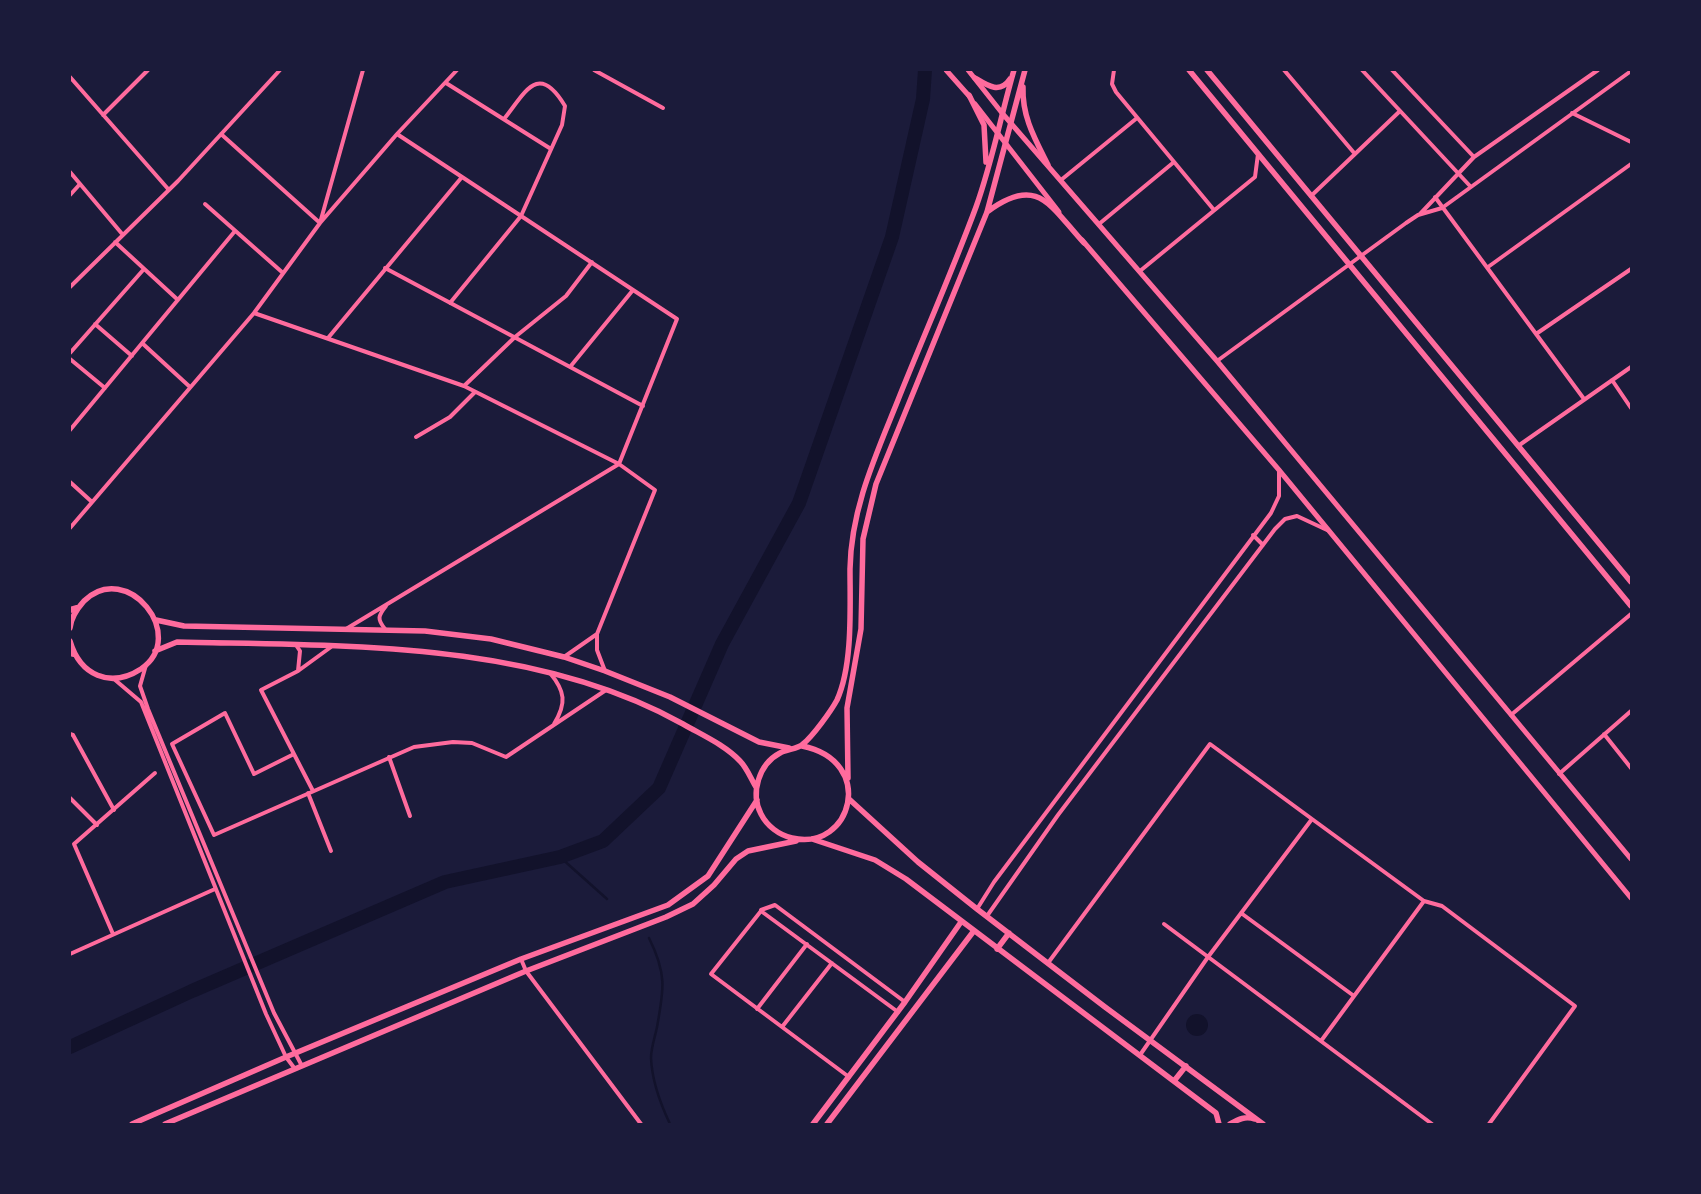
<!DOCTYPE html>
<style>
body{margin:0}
#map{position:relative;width:1701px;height:1194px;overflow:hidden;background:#1b1b3a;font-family:Quicksand,sans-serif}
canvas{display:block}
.frame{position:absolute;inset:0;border:71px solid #1b1b3a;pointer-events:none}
</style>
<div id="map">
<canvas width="1701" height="1194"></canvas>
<div class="frame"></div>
</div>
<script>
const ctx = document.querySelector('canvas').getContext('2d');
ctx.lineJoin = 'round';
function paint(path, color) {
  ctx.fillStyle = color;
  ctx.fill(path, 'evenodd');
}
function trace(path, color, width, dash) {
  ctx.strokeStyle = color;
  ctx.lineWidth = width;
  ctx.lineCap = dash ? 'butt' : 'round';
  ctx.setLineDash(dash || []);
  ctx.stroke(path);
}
const water = new Path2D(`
 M1186 1025a11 11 0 1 1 22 0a11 11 0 1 1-22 0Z`);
const stream = new Path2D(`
 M 560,857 L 607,899
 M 649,938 C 667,974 664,989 657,1027 C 655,1037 651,1048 651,1058 C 652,1082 660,1103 670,1124`);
const river = new Path2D(`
 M 70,1047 L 192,991 L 445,882 L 560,857 L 603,841 L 659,788 L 722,644 L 799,503 L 892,237 L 923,99 L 925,70`);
const minor = new Path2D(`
 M 594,70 L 663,108
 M 1114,70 L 1112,84 L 1116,92 L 1214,210
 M 1284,70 L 1355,154
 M 1362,70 L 1470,186
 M 1392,70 L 1474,157
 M 70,77 L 169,190
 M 446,83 L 551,149
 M 1572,113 L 1631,142
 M 103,115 L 148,70
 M 221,134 L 320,223 L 397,134 L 457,70
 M 70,172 L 123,235
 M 1061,180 L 1137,118
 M 70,195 L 80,184
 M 1311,196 L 1400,111
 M 1435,197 L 1584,399
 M 205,204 L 283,273
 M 1420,214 L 1474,157 L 1598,70
 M 1099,224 L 1174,162
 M 115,242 L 178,300
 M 1488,267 L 1631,164
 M 385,268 L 643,406
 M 1140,271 L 1255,177 L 1258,154
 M 70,287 L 178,181 L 280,70
 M 450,303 L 521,216 L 562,125 L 565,106 C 538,61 525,93 504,119
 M 254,313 L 464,386 L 619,464 L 655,490 L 597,634 L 597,650 L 605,671
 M 95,324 L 132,356
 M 1536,334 L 1631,269
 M 328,338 L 462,177
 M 142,343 L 190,387
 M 70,353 L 144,269
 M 70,359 L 105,388
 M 1217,361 L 1406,223 L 1418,215 L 1442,208 L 1631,71
 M 570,367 L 633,290
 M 1612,380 L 1631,408
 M 464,386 L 515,337 L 566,296 L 592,262
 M 70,430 L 235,231
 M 416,437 L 450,417 L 475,392
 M 1518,446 L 1631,367
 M 70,482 L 92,502
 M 70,528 L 254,313 L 320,223 L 363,70
 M 1253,535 L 1263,545
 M 346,629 L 619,464 L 677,319 L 397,134
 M 385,629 C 377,619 378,616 386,606
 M 296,645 L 300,651 L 298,671
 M 564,657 L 597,634
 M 146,665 L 140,686 L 148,709 L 274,1013 L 302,1066
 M 550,673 C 565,691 567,703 554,724
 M 114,679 L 141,702 L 266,1014 L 286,1057 L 295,1069
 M 1511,715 L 1631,614
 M 70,734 L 73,735 L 114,810
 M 1604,734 L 1631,768
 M 294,754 L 254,774 L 225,713 L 172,744 L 214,835 L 414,747 L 453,742 L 472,743 L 506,757 L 606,690
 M 389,757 L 410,816
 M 1559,774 L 1631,711
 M 313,791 L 261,690 L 298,671 L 331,647
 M 308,793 L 331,851
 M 70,798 L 97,825
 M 977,909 L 994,882 L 1271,513 L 1279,496 L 1279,470
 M 761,910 L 775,905 L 905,1002
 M 1241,913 L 1354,996
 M 987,916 L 1058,815 L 1275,529 L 1285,519 L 1297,516 L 1327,530
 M 1164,924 L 1432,1124
 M 113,934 L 74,844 L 155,773
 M 70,954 L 215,889
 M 521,959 L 526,971 L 641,1124
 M 1048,963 L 1210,744 L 1312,819
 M 757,1009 L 807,944
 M 782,1027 L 832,963
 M 1321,1041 L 1424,901
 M 1140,1055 L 1208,957 L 1312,819 L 1424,901 L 1442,906 L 1575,1006 L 1489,1124
 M 849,1077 L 711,974 L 761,911 L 898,1012`);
const tertiary = new Path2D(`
 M 946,70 L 970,97
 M 968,70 L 1002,113 L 1217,361 L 1631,859
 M 975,104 L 1059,212
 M 1082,240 L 1279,470 L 1631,898`);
const secondary = new Path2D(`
 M 1189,70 L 1631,606
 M 1207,70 L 1631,582
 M 975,78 C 988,86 1000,94 1010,79
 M 1023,87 C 1022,117 1035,139 1048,165
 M 969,95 L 984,125 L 986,162
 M 987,212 C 1038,174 1050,206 1084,243
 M 156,620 L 184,626 L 425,631 L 491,639 L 564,657 L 605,671 L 670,697 L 759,742 L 789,748
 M 70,628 C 71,617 77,609 84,601 C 127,559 189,636 141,669 C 110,689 80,675 70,641
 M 155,651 L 177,642 C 344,646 533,640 683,724 C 702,735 725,745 740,761 C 747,768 751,779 756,787
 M 802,746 C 877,761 852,852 792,838 C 779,835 767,826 761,814 C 750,793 759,764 780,753 C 787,749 798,749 803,744 C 813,736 831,711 837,700 C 853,665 850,607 850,569 C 851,508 876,455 898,400 C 924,335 952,272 976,207 C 992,163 1001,115 1014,70
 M 848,778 L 847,708 L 861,629 L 863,539 L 876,484 L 987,212 L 1025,70
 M 849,799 L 918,862 L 977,909 L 1105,1007 L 1263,1124
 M 812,839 L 875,860 L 906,879 L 1216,1113 L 1219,1124
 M 997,949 L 1009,933
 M 1174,1081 L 1186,1066
 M 132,1124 L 286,1057 L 521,959 L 668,905 L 708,876 L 757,800
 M 165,1124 L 526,971 L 666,917 L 693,904 L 714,885 L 736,859 L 748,851 L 796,841
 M 813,1124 L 905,1002 L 961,922
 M 827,1124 L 973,932
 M 1230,1124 C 1239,1119 1245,1116 1255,1119`);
const primary = new Path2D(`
 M 70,610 L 77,608
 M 70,653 L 74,654`);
paint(water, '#12122b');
trace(stream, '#12122b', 2.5);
trace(river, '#12122b', 14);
trace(minor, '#ff6b9d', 4);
trace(tertiary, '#ff6b9d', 5);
trace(secondary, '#ff6b9d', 5.5);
trace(primary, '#ff6b9d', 6);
</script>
